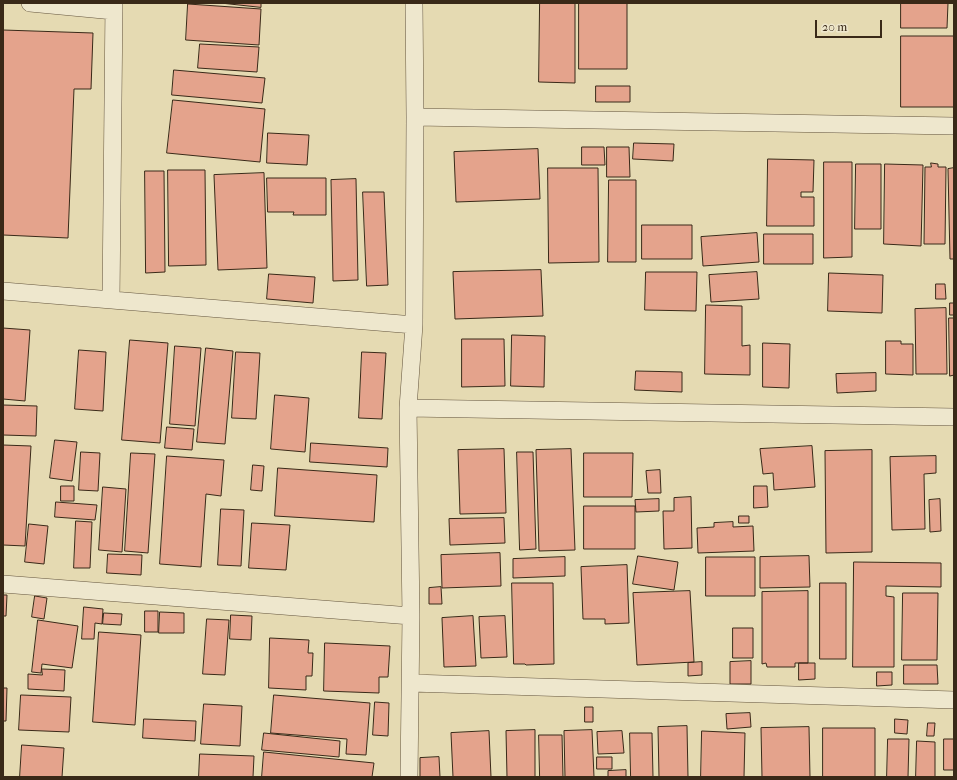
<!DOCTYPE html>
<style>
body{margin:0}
#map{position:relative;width:957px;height:780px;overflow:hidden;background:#e5dab2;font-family:"IM FELL French Canon",serif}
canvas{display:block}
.frame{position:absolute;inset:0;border:4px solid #392918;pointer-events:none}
.scale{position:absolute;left:815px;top:20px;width:67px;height:18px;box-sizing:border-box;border:2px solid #392918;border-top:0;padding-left:5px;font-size:12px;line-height:14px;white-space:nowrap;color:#392918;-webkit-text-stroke:3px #eee7cd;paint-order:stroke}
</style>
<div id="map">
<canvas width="957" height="780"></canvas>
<div class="frame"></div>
<div class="scale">20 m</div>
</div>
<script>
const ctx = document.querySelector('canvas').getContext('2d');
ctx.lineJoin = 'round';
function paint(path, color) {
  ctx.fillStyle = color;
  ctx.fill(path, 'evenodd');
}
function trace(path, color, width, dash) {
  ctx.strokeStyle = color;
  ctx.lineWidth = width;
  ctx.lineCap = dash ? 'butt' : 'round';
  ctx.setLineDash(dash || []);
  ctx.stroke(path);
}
const building = new Path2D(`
 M 221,3 L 261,3 L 261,7 Z
 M 540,3 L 575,3 L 575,83 L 539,82 Z
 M 579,3 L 627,3 L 627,69 L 579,69 Z
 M 901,3 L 948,3 L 947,28 L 901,28 Z
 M 188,4 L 261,9 L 259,45 L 186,40 Z
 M 3,30 L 93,33 L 91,89 L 74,89 L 68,238 L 3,235 Z
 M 901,36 L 954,36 L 954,107 L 901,107 Z
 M 200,44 L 259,47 L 257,72 L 198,68 Z
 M 174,70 L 265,78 L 262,103 L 172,95 Z
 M 596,86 L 630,86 L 630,102 L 596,102 Z
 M 173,100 L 265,109 L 260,162 L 167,153 Z
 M 268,133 L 309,135 L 307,165 L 267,163 Z
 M 634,143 L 674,144 L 673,161 L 633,159 Z
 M 582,147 L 604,147 L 605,165 L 582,165 Z
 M 607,147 L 629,147 L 630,177 L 607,177 Z
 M 538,149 L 540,199 L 456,202 L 454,152 Z
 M 768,159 L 814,160 L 813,192 L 801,192 L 801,197 L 814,197 L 814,226 L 767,226 Z
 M 824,162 L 852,162 L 852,257 L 824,258 Z
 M 931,163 L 938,164 L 938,167 L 946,167 L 945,244 L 924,244 L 925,167 L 931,167 Z
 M 856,164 L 881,164 L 881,229 L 855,229 Z
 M 885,164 L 923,165 L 921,246 L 884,244 Z
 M 548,168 L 598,168 L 599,262 L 549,263 Z
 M 954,168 L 954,259 L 950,259 L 948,169 Z
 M 168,170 L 205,170 L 206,265 L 169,266 Z
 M 145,171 L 164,171 L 165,272 L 146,273 Z
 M 264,173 L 267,268 L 218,270 L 214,175 Z
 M 267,178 L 326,178 L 326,215 L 293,215 L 294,212 L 268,212 Z
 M 356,179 L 358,280 L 333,281 L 331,180 Z
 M 609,180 L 636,180 L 636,262 L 608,262 Z
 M 363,192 L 384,192 L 388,285 L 367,286 Z
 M 642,225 L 692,225 L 692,259 L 642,259 Z
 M 757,233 L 759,262 L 703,266 L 701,237 Z
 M 764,234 L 813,234 L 813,264 L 764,264 Z
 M 541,270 L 543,316 L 455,319 L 453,272 Z
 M 646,272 L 697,272 L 696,311 L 645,310 Z
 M 757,272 L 759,299 L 711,302 L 709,275 Z
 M 829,273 L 883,275 L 882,313 L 828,311 Z
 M 269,274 L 315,277 L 313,303 L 267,299 Z
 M 936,284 L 945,284 L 946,299 L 936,299 Z
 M 950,303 L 954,303 L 954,315 L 950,315 Z
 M 706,305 L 742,306 L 742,346 L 750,345 L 750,375 L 705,374 Z
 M 946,308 L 947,374 L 916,374 L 915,309 Z
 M 949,318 L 954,318 L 954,375 L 950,376 Z
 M 3,328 L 30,330 L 25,401 L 3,399 Z
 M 512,335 L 545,336 L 544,387 L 511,386 Z
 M 462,339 L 504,339 L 505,386 L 462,387 Z
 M 130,340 L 168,343 L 160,443 L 122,440 Z
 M 886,341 L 901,341 L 901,344 L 913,344 L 913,375 L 886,374 Z
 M 763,343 L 790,344 L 789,388 L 763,387 Z
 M 175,346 L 201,348 L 195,426 L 170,424 Z
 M 206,348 L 233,351 L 225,444 L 197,442 Z
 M 79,350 L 106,352 L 103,411 L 75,409 Z
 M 236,352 L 260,353 L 256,419 L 232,418 Z
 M 362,352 L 386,353 L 382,419 L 359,418 Z
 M 636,371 L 682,372 L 682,392 L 635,390 Z
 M 876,373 L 876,391 L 837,393 L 836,374 Z
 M 275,395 L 309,398 L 305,452 L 271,449 Z
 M 3,405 L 37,406 L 36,436 L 3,435 Z
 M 167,427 L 194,429 L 192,450 L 165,448 Z
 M 55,440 L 77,442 L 72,481 L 50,478 Z
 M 311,443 L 388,448 L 387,467 L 310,462 Z
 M 3,445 L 31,446 L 25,546 L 3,545 Z
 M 812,446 L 815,487 L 774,490 L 773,473 L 763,474 L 760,449 Z
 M 504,449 L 506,513 L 460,514 L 458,450 Z
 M 571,449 L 575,550 L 539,551 L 536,450 Z
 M 872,450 L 872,552 L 826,553 L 825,451 Z
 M 81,452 L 100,453 L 98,491 L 79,490 Z
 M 517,452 L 533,452 L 536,549 L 520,550 Z
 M 131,453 L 155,454 L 148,553 L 125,551 Z
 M 584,453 L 633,453 L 632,497 L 584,497 Z
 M 167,456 L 224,460 L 221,496 L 206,494 L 201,567 L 160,564 Z
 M 936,456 L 936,473 L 924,474 L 925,529 L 892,530 L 890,457 Z
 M 253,465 L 264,466 L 262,491 L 251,490 Z
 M 278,468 L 377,475 L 374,522 L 275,516 Z
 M 660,470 L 661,493 L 648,493 L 646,471 Z
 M 61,486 L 74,486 L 74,501 L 61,501 Z
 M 754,486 L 767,486 L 768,507 L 754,508 Z
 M 103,487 L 126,489 L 122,552 L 99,550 Z
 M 691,497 L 692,548 L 664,549 L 663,511 L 674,511 L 674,498 Z
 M 659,499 L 659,511 L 636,512 L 635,500 Z
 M 940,499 L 941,531 L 930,532 L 929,500 Z
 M 56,502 L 97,505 L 95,520 L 55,517 Z
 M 584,506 L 635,506 L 635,549 L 584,549 Z
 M 221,509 L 244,510 L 241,566 L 218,565 Z
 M 739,516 L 749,516 L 749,523 L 739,523 Z
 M 504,518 L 505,543 L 450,545 L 449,519 Z
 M 76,521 L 92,522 L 90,568 L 74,568 Z
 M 733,522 L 733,527 L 753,526 L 754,551 L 698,553 L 697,528 L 714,527 L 714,523 Z
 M 252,523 L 290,525 L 286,570 L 249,568 Z
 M 29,524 L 48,526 L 44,564 L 25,562 Z
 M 500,553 L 501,586 L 442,588 L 441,555 Z
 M 108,554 L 142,555 L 141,575 L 107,573 Z
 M 638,556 L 678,562 L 674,590 L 633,584 Z
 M 809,556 L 810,587 L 760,588 L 760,557 Z
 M 565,557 L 565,576 L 513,578 L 513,559 Z
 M 706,557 L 755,557 L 755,596 L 706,596 Z
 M 854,562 L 941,563 L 941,587 L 886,586 L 886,596 L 894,597 L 894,667 L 853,667 Z
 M 627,565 L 629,623 L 605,624 L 605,619 L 583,619 L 581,567 Z
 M 512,583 L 553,583 L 554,664 L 526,665 L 525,664 L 514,664 Z
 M 820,583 L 846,583 L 846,659 L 820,659 Z
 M 441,587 L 442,604 L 429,604 L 429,588 Z
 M 690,591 L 694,662 L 637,665 L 633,593 Z
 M 808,591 L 808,663 L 795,663 L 795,667 L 767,667 L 766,663 L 762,664 L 762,592 Z
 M 903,593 L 938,593 L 937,660 L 902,660 Z
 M 3,595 L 7,595 L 6,616 L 3,616 Z
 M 35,596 L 47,598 L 44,619 L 32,617 Z
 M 84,607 L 103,609 L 102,624 L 95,623 L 94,639 L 82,639 Z
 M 145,611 L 158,611 L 158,632 L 145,632 Z
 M 160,612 L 184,613 L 184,633 L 159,633 Z
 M 104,613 L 122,614 L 121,625 L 103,624 Z
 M 231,615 L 252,616 L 251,640 L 230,639 Z
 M 473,616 L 476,666 L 444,667 L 442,618 Z
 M 505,616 L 507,657 L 481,658 L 479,617 Z
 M 207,619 L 229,620 L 225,675 L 203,674 Z
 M 38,620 L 78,626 L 72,668 L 42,664 L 41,673 L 32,672 Z
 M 733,628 L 753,628 L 753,658 L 733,658 Z
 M 99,632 L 141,635 L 135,725 L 93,722 Z
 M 270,638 L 309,640 L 308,653 L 313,653 L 312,676 L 306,676 L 306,690 L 269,688 Z
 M 325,643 L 390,646 L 388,677 L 379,677 L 379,693 L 324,691 Z
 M 751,661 L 751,684 L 730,684 L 730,662 Z
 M 702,662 L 702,675 L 688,676 L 688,663 Z
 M 799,663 L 815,663 L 815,679 L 799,680 Z
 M 904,665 L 937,665 L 938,684 L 904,684 Z
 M 42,669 L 65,670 L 64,691 L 28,689 L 28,674 L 42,675 Z
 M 877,672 L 892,672 L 892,685 L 877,686 Z
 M 3,688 L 7,688 L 6,721 L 3,721 Z
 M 21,695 L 71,697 L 69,732 L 19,730 Z
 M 274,695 L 370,703 L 366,755 L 346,754 L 347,739 L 271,733 Z
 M 375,702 L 389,703 L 388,736 L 373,735 Z
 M 204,704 L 242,706 L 240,746 L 201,744 Z
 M 585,707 L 593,707 L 593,722 L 585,722 Z
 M 750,713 L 751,727 L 727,729 L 726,714 Z
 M 144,719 L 196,721 L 195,741 L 143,738 Z
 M 895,719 L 908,720 L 907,734 L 895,733 Z
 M 928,723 L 935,723 L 934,736 L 927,736 Z
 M 687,726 L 688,777 L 659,777 L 658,727 Z
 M 809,727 L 810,777 L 762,777 L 761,728 Z
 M 823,728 L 875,728 L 875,777 L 823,777 Z
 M 535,730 L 535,777 L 507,777 L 506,731 Z
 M 592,730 L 594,777 L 565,777 L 564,731 Z
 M 489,731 L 491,777 L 453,777 L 451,733 Z
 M 622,731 L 624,753 L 598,754 L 597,732 Z
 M 702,731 L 745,733 L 744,777 L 701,777 Z
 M 264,733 L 340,741 L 339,757 L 262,750 Z
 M 630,733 L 652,733 L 653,777 L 631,777 Z
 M 539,735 L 562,735 L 563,777 L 540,777 Z
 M 888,739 L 909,739 L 908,777 L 887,777 Z
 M 944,739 L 954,739 L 954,770 L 944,770 Z
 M 917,741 L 935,742 L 935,777 L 916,777 Z
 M 22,745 L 64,748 L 62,777 L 20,777 Z
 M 264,752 L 374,763 L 372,777 L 262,777 Z
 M 200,754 L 254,756 L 253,777 L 199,777 Z
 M 439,757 L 440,777 L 420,777 L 420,758 Z
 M 597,757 L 612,757 L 612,769 L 597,769 Z
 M 626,770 L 626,777 L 608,777 L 608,771 Z`);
const street = new Path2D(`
 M 30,3 L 114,11
 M 415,117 L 954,126
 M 3,291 L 414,325
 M 111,300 L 114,3
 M 408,408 L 954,417
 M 3,584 L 411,616
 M 411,683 L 954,700
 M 409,777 L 411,616 L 408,408 L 414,325 L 415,117 L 414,3`);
paint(building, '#e4a38c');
trace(building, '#392918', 1);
trace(street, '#64553e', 18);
trace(street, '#eee7cd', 17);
</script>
